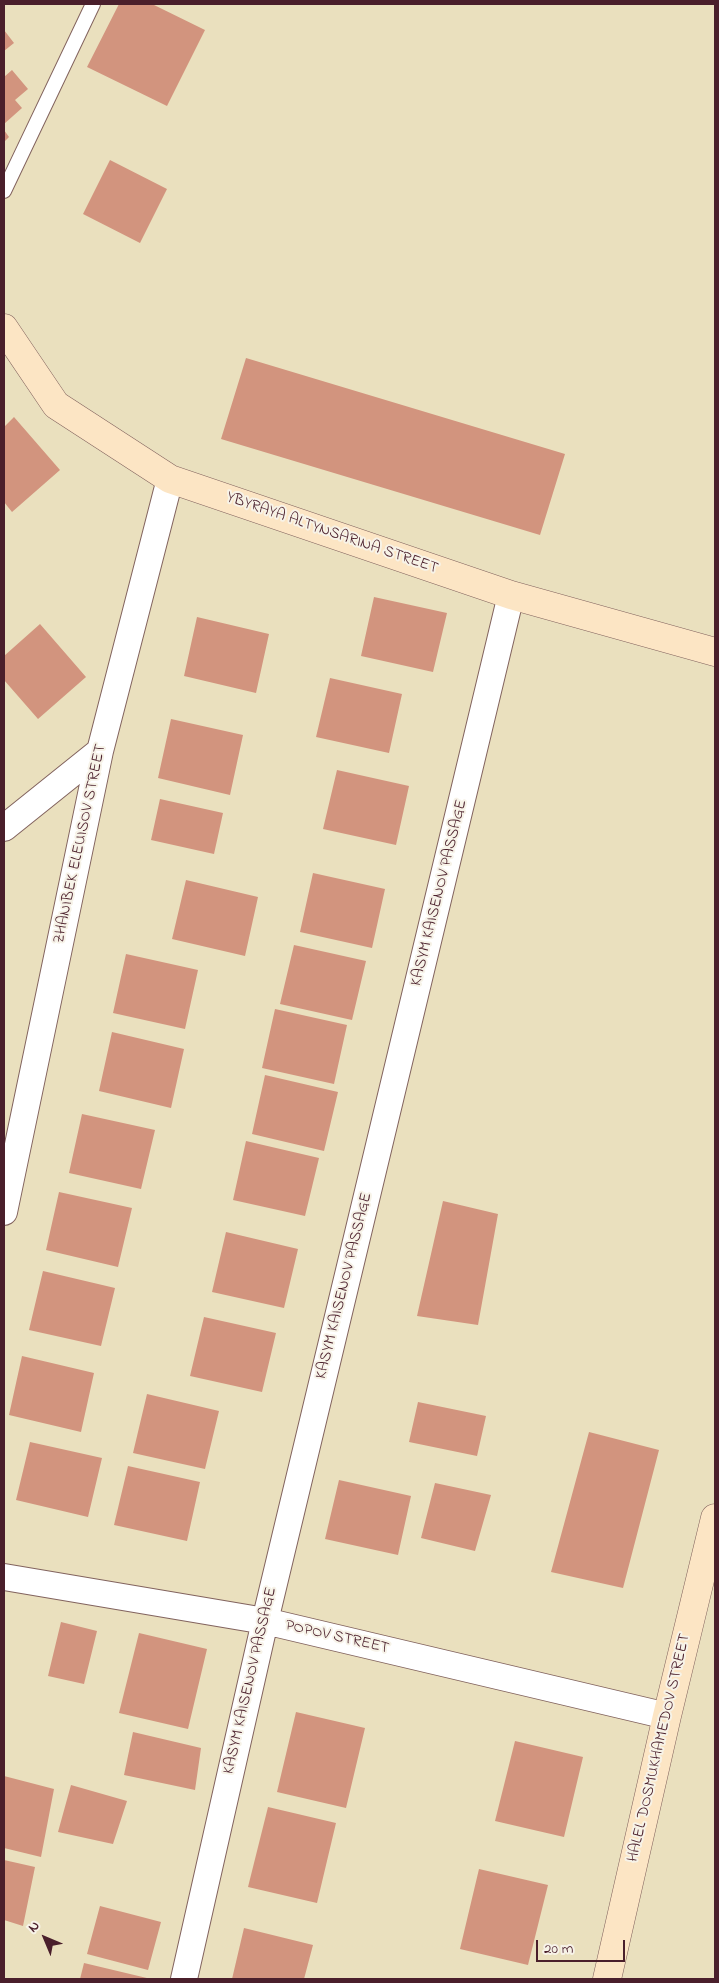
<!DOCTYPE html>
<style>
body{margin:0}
#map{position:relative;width:719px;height:1983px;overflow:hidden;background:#eae0be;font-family:"Indie Flower",sans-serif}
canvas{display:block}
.frame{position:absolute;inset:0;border:5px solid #4a1f2b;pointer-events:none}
.north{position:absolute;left:20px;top:1913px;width:50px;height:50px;-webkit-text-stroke:4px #f7f3e8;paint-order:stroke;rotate:315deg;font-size:14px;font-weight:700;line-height:20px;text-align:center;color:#4a1f2b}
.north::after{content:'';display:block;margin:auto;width:18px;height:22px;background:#4a1f2b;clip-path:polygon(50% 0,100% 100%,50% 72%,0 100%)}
.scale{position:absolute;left:536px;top:1940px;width:89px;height:22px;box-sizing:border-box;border:2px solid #4a1f2b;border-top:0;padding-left:6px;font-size:15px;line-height:18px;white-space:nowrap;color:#4a1f2b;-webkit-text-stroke:4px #f7f3e8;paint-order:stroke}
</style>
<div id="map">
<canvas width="719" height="1983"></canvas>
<div class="frame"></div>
<div class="north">N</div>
<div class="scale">20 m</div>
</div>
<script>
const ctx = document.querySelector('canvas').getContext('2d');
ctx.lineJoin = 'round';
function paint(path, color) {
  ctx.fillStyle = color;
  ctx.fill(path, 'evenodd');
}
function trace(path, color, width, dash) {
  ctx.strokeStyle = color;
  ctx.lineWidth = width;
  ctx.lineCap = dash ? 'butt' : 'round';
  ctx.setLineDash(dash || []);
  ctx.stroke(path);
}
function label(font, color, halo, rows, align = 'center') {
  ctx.font = font + ' "Indie Flower",sans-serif';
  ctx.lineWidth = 4;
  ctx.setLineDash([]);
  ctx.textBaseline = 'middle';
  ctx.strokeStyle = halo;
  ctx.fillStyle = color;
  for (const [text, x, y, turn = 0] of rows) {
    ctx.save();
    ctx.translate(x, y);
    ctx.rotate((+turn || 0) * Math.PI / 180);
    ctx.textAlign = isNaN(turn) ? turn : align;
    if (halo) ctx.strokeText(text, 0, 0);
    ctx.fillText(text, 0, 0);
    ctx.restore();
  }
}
const building = new Path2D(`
 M 119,4 L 152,4 L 205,30 L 167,106 L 87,67 Z
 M 4,30 L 14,43 L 4,51 Z
 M 12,70 L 28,89 L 15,100 L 22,108 L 4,124 L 4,77 Z
 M 4,130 L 9,137 L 4,142 Z
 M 110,160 L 167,189 L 140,243 L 83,214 Z
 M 246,358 L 565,454 L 540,535 L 221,439 Z
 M 14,417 L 60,470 L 12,512 L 4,502 L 4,427 Z
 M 374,597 L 447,613 L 433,672 L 361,656 Z
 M 197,617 L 269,634 L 256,693 L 184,676 Z
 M 40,624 L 86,677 L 38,719 L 4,680 L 4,656 Z
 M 330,678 L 402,694 L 389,753 L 316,737 Z
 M 171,719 L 243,735 L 230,795 L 158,778 Z
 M 337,770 L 409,786 L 396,845 L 323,829 Z
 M 160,799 L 223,813 L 214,854 L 151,840 Z
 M 313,873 L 385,889 L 372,948 L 300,932 Z
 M 186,880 L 258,897 L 245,956 L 172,939 Z
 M 294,945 L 366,961 L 352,1020 L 280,1004 Z
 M 126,954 L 198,970 L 185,1029 L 113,1013 Z
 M 275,1009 L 347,1025 L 334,1084 L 262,1068 Z
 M 112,1032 L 184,1049 L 171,1108 L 99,1091 Z
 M 265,1075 L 338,1092 L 324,1151 L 252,1134 Z
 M 82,1114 L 155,1130 L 141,1189 L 69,1173 Z
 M 246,1141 L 319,1158 L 305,1216 L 233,1200 Z
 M 59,1192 L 132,1208 L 118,1267 L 46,1250 Z
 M 443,1201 L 498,1214 L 478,1325 L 417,1316 Z
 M 226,1232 L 298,1249 L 284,1308 L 212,1292 Z
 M 43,1271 L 115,1288 L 101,1346 L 29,1330 Z
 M 204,1317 L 276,1333 L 262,1392 L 190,1376 Z
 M 22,1356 L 94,1373 L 81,1432 L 9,1415 Z
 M 147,1394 L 219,1411 L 205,1469 L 133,1453 Z
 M 418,1402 L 486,1416 L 477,1456 L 409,1442 Z
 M 589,1432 L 659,1450 L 623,1588 L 551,1572 Z
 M 30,1442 L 102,1458 L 88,1517 L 16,1500 Z
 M 128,1466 L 200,1482 L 187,1541 L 114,1525 Z
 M 339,1480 L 411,1496 L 398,1555 L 325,1539 Z
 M 435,1483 L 491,1495 L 475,1551 L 421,1538 Z
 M 61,1622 L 97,1631 L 84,1684 L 48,1676 Z
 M 139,1633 L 207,1649 L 188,1729 L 119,1713 Z
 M 296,1712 L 365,1728 L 346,1808 L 277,1792 Z
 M 133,1732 L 201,1748 L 195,1790 L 124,1775 Z
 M 515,1741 L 583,1757 L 564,1837 L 495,1821 Z
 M 4,1776 L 54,1789 L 41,1857 L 4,1848 Z
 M 71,1785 L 127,1801 L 113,1844 L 58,1832 Z
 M 268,1807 L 336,1823 L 317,1903 L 248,1887 Z
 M 4,1860 L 35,1867 L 23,1926 L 4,1920 Z
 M 479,1869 L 548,1885 L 528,1965 L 460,1949 Z
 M 100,1906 L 161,1922 L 148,1970 L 87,1954 Z
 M 244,1928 L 313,1945 L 304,1979 L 232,1979 Z
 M 84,1963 L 151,1979 L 80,1979 Z`);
const lane = new Path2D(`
 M 4,191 L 93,4`);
const street = new Path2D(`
 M 4,828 L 100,751
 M 4,1212 L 100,751 L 170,479
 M 4,1577 L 265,1621 L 667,1716
 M 184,1979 L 265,1621 L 511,595`);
const secondary = new Path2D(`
 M 4,328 L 56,405 L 170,479 L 511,595 L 715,652
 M 607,1979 L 667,1716 L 715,1518`);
const streetNames = [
 ["YBYRAYA ALTYNSARINA STREET",332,534,19],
 ["ZHANIBEK ELEUISOV STREET",81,844,-78],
 ["KASYM KAISENOV PASSAGE",440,893,-76],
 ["KASYM KAISENOV PASSAGE",345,1286,-76],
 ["POPOV STREET",337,1638,13],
 ["KASYM KAISENOV PASSAGE",251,1681,-77],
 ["HALEL DOSMUKHAMEDOV STREET",660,1748,-77]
];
paint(building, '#d2947e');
trace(lane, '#82635e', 16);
trace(street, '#82635e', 28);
trace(secondary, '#82635e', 29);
trace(lane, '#fff', 14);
trace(street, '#fff', 26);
trace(secondary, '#fce5c4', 28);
label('16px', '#4a1f2b', '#f7f3e8', streetNames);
</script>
